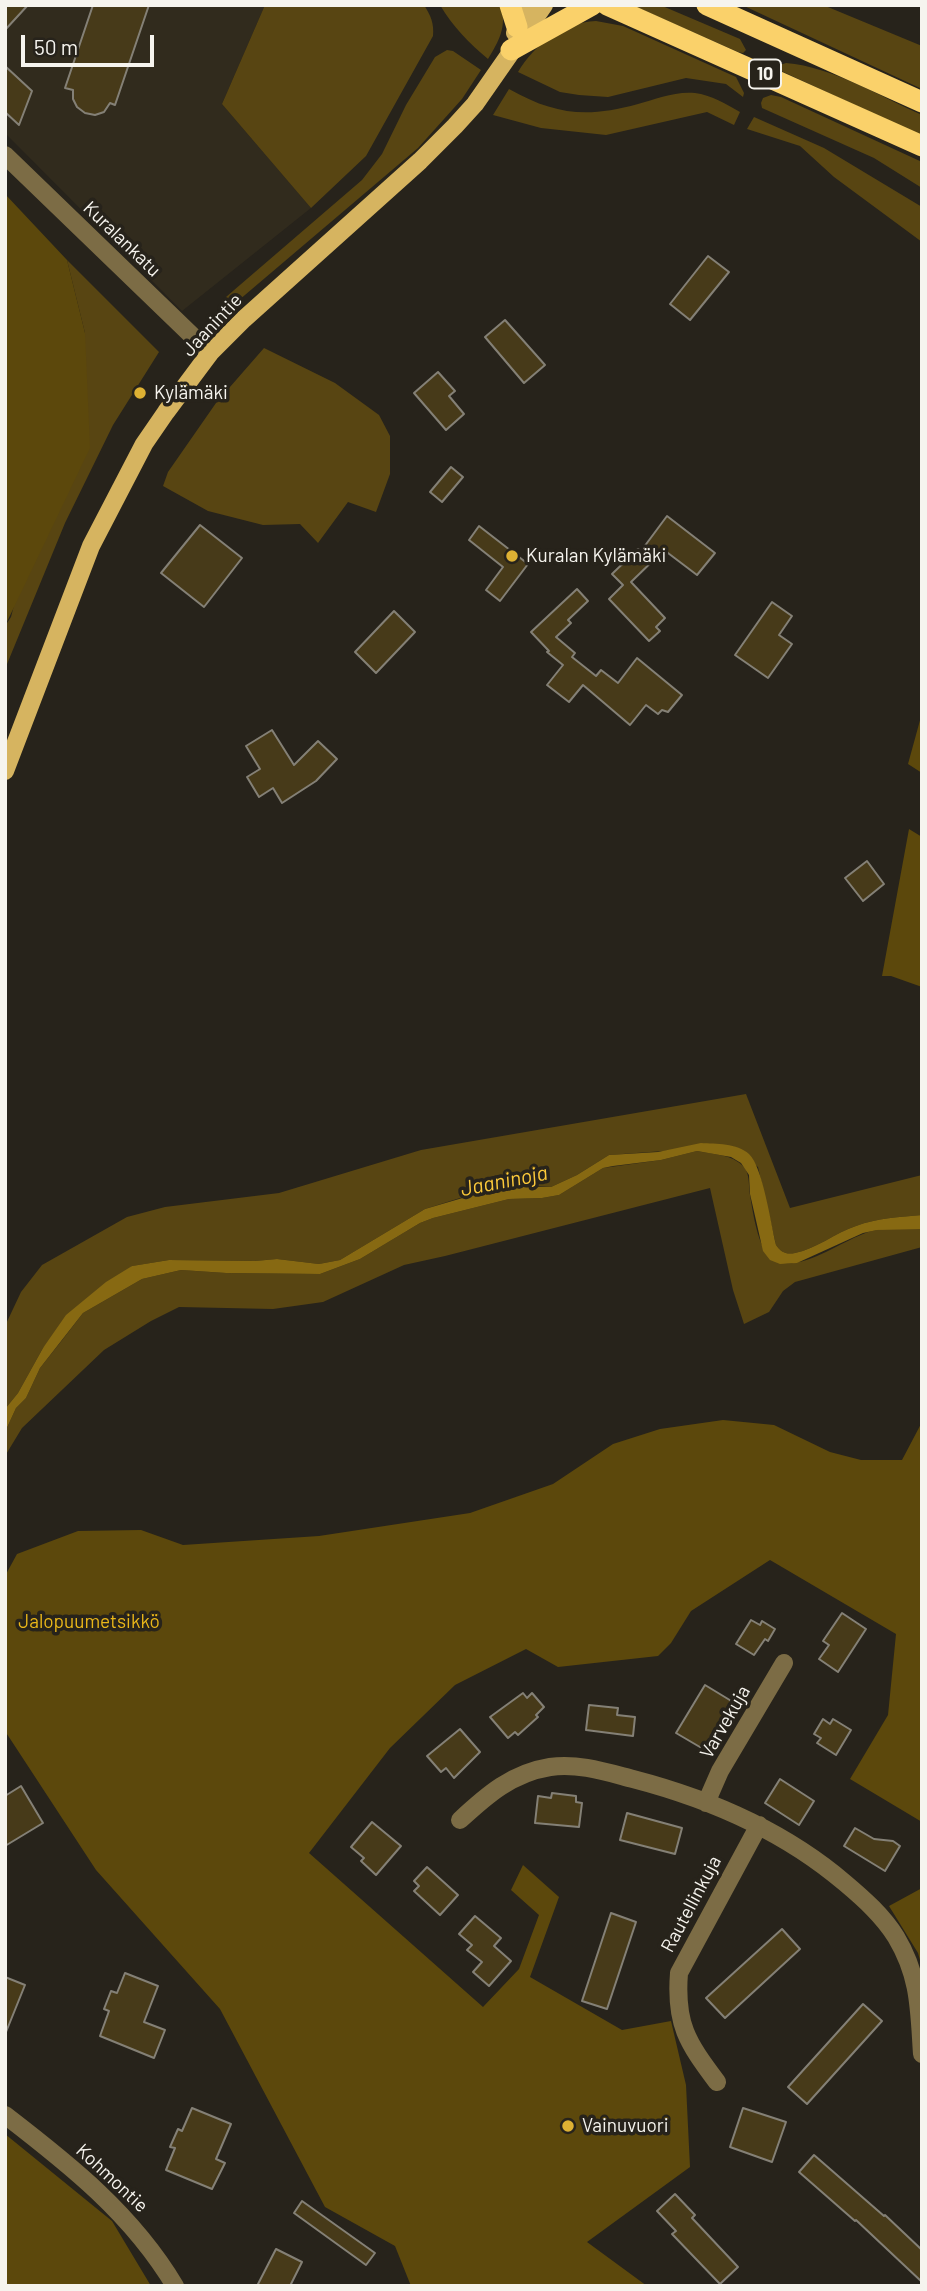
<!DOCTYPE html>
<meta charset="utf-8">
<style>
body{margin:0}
#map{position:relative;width:927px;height:2291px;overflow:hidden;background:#27231b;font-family:Barlow,sans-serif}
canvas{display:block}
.frame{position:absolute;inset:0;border:7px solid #f6f4ee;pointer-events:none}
.scale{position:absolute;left:21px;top:35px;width:133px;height:32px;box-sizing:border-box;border:4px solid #f6f4ee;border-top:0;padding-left:9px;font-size:21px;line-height:24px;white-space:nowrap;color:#f6f4ee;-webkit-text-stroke:5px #27231b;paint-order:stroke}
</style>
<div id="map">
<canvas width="927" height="2291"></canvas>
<div class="frame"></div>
<div class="scale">50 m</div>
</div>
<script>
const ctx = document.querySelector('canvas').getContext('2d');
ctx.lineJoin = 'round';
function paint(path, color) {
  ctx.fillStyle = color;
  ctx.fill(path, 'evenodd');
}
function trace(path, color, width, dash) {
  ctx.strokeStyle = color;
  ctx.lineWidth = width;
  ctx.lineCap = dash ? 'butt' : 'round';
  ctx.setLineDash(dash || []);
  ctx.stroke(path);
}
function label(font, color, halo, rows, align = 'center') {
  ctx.font = font + ' Barlow,sans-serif';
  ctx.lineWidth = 7;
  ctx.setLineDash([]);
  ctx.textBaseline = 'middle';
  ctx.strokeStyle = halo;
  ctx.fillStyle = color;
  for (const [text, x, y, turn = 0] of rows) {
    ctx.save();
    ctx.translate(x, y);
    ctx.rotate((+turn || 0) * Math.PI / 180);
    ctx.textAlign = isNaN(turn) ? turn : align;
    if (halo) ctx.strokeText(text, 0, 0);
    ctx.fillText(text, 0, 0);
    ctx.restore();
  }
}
const built = new Path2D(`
 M 5,5 L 265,5 L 222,104 L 311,208 L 182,311 L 5,133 Z`);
const green = new Path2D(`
 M 265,5 L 424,5 C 431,16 434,23 433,36 L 366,156 L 311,208 L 222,104 Z
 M 440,5 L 501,5 C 507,27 499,41 488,59 C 469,43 453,27 440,5 Z
 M 632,5 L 660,5 L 740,39 L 746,50 L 743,53 L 738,52 Z
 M 742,5 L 823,5 L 922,46 L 922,89 Z
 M 596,21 L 623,26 L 736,77 L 744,93 L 743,97 L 726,84 L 686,78 L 608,97 L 579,95 L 560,92 L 518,72 C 535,44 562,23 596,21 Z
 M 447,50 L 453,51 L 481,70 L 462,99 L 418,148 L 232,306 L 226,297 L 362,180 L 382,154 L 406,105 L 435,57 Z
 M 786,63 C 833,67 879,96 922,115 L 922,136 L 779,70 L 780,65 Z
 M 509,89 C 555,115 587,118 638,104 C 656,99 675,91 695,93 C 711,95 726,104 740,112 L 734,125 L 707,112 L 606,135 L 541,128 L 493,115 Z
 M 771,95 L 781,97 L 922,162 L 922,188 L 874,158 L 762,108 L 761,103 L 763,98 Z
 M 754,117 L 824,148 L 922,207 L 922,242 L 834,177 L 800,146 L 747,129 Z
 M 67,260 L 159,352 L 113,425 L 65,523 L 5,669 L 5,626 L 11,617 L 85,333 Z
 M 264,348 L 335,383 L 379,415 L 390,436 L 390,474 L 376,512 L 348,502 L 318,543 L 300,524 L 263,525 L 208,511 L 163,486 L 168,472 L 216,403 Z
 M 746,1094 L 790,1208 L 922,1175 L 922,1215 C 900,1217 877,1218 856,1226 C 835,1233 816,1249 795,1253 C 786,1255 781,1252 776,1245 L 758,1167 L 732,1146 L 609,1155 L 577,1175 L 551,1187 L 530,1186 L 476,1193 L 425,1209 L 340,1260 L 319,1264 L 277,1259 L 255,1261 L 169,1260 L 132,1266 L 43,1348 L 18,1393 L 5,1409 L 5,1326 L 21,1292 L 42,1265 L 127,1217 L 165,1207 L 279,1193 L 421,1150 Z
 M 697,1151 C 710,1154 727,1154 738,1162 C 751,1170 748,1182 750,1195 C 753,1213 759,1257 777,1262 C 803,1270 839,1243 863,1234 C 881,1227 902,1227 922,1229 L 922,1247 L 795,1282 L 783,1291 L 769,1312 L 744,1324 L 733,1290 L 710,1188 L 445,1256 L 404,1265 L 323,1302 L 273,1309 L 179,1307 L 151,1321 L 104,1350 L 22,1428 L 5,1456 L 5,1432 L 16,1408 L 26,1398 L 40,1368 L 63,1339 L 83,1313 L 142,1279 L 181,1270 L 226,1273 L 320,1274 L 360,1259 L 420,1223 L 433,1218 L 509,1199 L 542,1198 L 559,1195 L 603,1168 L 661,1160 Z`);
const forest = new Path2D(`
 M 5,194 L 67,260 L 85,333 L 90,448 L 5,626 Z
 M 922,713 L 922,773 L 908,764 Z
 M 909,829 L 922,837 L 922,987 L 891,976 L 882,976 Z
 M 723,1420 L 774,1425 L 830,1452 L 861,1460 L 902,1460 L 922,1422 L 922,1822 L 850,1779 L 888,1715 L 896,1634 L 770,1560 L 691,1611 L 671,1643 L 658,1656 L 558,1667 L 526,1649 L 455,1685 L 390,1748 L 309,1853 L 483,2007 L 519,1969 L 539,1915 L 511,1890 L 523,1865 L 559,1897 L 530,1977 L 622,2030 L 671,2021 L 686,2085 L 690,2167 L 587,2242 L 647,2286 L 411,2286 L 395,2246 L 325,2207 L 220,2009 L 96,1870 L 5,1731 L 5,1576 L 17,1554 L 78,1531 L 141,1530 L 183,1545 L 319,1536 L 470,1513 L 553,1484 L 613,1444 L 660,1429 Z
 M 922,1888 L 922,1967 L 918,1953 L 889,1906 Z
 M 5,2134 L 112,2221 L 151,2286 L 5,2286 Z`);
const water = new Path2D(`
 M 701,1143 C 716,1144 737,1143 749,1154 C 763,1167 771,1225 776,1245 C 781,1252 786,1255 795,1253 C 816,1249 835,1233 856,1226 C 877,1218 900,1217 922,1215 L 922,1229 L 877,1230 L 863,1233 L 797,1263 L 780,1264 L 770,1260 L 763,1251 L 750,1194 L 749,1175 L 741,1163 L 731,1157 L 697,1151 L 661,1160 L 613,1166 L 603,1168 L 559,1195 L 542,1198 L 509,1199 L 433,1218 L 420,1223 L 360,1259 L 320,1274 L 226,1273 L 181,1270 L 142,1279 L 83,1313 L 40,1368 L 26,1398 L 16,1408 L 5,1432 L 5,1409 L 18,1393 L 43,1348 L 66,1315 L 106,1282 L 132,1266 L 169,1260 L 255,1261 L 277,1259 L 319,1264 L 340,1260 L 425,1209 L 500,1187 L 551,1187 L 577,1175 L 609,1155 L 658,1152 Z`);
const building = new Path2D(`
 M 5,5 L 28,5 L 5,30 Z
 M 93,5 L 149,5 L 115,105 L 110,103 L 104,112 L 95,115 L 85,113 L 77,107 L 73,99 L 73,90 L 65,88 Z
 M 5,66 L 32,91 L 19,125 L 5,112 Z
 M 708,256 L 729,272 L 690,320 L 670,304 Z
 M 505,320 L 545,365 L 524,383 L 485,337 Z
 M 438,372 L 455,391 L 449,396 L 464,414 L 446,430 L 414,393 Z
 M 451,467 L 463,477 L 442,502 L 430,492 Z
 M 667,516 L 715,553 L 697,575 L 664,550 L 631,582 L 665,618 L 656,627 L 660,631 L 649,641 L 609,599 L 623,585 L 612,574 L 638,549 L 641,551 Z
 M 200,525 L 242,558 L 204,607 L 161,573 Z
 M 479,526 L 528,564 L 500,601 L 486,590 L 503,567 L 469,540 Z
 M 577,589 L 588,601 L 568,620 L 571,623 L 556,637 L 575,653 L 572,657 L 596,676 L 601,670 L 618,683 L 637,658 L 682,695 L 668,712 L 662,710 L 658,714 L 646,705 L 630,725 L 583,685 L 569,702 L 547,685 L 563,665 L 547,652 L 549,651 L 531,632 Z
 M 772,602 L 792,616 L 779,635 L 792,644 L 768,678 L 735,655 Z
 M 394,611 L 415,632 L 376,673 L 355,652 Z
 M 272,730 L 294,765 L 318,741 L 337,759 L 316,781 L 282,803 L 273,788 L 259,797 L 247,777 L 260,769 L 246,746 Z
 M 867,861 L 884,884 L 863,901 L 845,878 Z
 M 842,1613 L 866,1629 L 838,1672 L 819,1659 L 829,1645 L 823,1641 Z
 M 751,1620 L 760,1625 L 762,1621 L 775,1629 L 768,1641 L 765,1639 L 754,1655 L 736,1644 Z
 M 705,1685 L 733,1702 L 705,1750 L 676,1733 Z
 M 523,1693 L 527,1698 L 532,1693 L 544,1707 L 536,1715 L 538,1717 L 518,1735 L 515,1732 L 508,1738 L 490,1717 Z
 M 589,1705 L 618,1708 L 617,1715 L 635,1717 L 633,1736 L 586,1730 Z
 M 823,1719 L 830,1724 L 833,1719 L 851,1730 L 836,1755 L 817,1743 L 821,1738 L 814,1734 Z
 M 460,1729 L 480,1752 L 454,1778 L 446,1768 L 441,1772 L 427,1756 Z
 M 780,1779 L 814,1801 L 799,1825 L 765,1803 Z
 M 21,1786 L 43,1823 L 5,1846 L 5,1796 Z
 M 552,1793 L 576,1796 L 576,1802 L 582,1803 L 579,1827 L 535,1823 L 538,1796 L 551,1798 Z
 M 627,1813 L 682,1828 L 675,1854 L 620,1840 Z
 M 372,1822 L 401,1846 L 376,1875 L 361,1861 L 364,1858 L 351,1847 Z
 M 855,1828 L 874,1839 L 893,1841 L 900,1846 L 885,1871 L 844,1846 Z
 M 427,1867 L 458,1895 L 440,1915 L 414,1891 L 419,1886 L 414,1881 Z
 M 611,1913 L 636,1922 L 607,2009 L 582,2001 Z
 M 475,1916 L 501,1938 L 494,1946 L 511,1961 L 489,1986 L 473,1972 L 482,1962 L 467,1950 L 472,1945 L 459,1934 Z
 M 782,1929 L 800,1949 L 725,2018 L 706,1998 Z
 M 125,1973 L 158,1986 L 144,2022 L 165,2030 L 154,2058 L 100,2036 L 109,2011 L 104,2009 L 111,1991 L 117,1993 Z
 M 5,1977 L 25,1985 L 6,2032 L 5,2032 Z
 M 863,2004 L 882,2021 L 807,2104 L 788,2087 Z
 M 192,2108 L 231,2124 L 216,2159 L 225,2163 L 212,2189 L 166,2170 L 175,2148 L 170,2147 L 178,2129 L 182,2131 Z
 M 743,2108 L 786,2122 L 772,2162 L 730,2147 Z
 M 814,2155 L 884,2216 L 885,2215 L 922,2250 L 922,2282 L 856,2220 L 855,2221 L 799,2172 Z
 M 675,2194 L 695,2215 L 692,2218 L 738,2267 L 720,2284 L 672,2234 L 676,2231 L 657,2211 Z
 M 302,2201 L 375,2253 L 366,2265 L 294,2213 Z
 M 276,2249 L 302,2262 L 290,2286 L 257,2286 Z`);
const minor = new Path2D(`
 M 5,155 L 210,353
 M 706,1803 L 720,1771 L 784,1663
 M 460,1820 C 487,1795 512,1773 550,1767 C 579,1763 606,1772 633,1779 C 710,1799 784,1831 845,1883 C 864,1899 883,1916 896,1937 C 920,1977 919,2010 922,2054
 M 717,2082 C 687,2042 675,2024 679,1973 L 759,1825
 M 5,2115 C 70,2165 132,2214 175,2286`);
const major = new Path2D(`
 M 515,33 L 526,5
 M 5,771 L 91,546 L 144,444 L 166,412 L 210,353 L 244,319 L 420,161 L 455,126 L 475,104 L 544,5`);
const highway = new Path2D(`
 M 510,5 L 517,27
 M 607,5 L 922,146
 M 707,5 L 922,102
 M 511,50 L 592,5`);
const markers = [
 [140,393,7,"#deb133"],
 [512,556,7,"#deb133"],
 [568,2126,7,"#deb133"]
];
const shields = [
 [765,74,32]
];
const shieldNames = [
 ["10",765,74]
];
const streetNames = [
 ["Kuralankatu",122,239,44],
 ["Jaanintie",212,325,-47],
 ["Varvekuja",725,1722,-60],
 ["Rautellinkuja",691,1904,-62],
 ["Kohmontie",112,2178,43]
];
const poiNames = [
 ["Kylämäki",154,393],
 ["Kuralan Kylämäki",526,556],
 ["Vainuvuori",582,2126]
];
const parkNames = [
 ["Jalopuumetsikkö",89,1622]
];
const waterNames = [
 ["Jaaninoja",504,1181,-11]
];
paint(built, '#312b1d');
paint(green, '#584512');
paint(forest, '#5c480c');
paint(water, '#876912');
paint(building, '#473a19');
trace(building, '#848076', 2);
trace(minor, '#7c6c45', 18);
trace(major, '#d6b460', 18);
trace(highway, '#fad16a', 21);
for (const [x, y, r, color] of markers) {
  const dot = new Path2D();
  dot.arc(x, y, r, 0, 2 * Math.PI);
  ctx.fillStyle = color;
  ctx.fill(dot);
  trace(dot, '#27231b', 2.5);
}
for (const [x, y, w] of shields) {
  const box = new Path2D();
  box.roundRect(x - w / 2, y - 14.5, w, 29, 5);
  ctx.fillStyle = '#27231b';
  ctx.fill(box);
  trace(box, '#f6f4ee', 2);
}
label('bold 18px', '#f6f4ee', null, shieldNames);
label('19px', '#f6f4ee', '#27231b', streetNames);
label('19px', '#f6f4ee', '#27231b', poiNames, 'left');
label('19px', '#eab719', '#27231b', parkNames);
label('italic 21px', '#fdca3a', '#27231b', waterNames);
</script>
